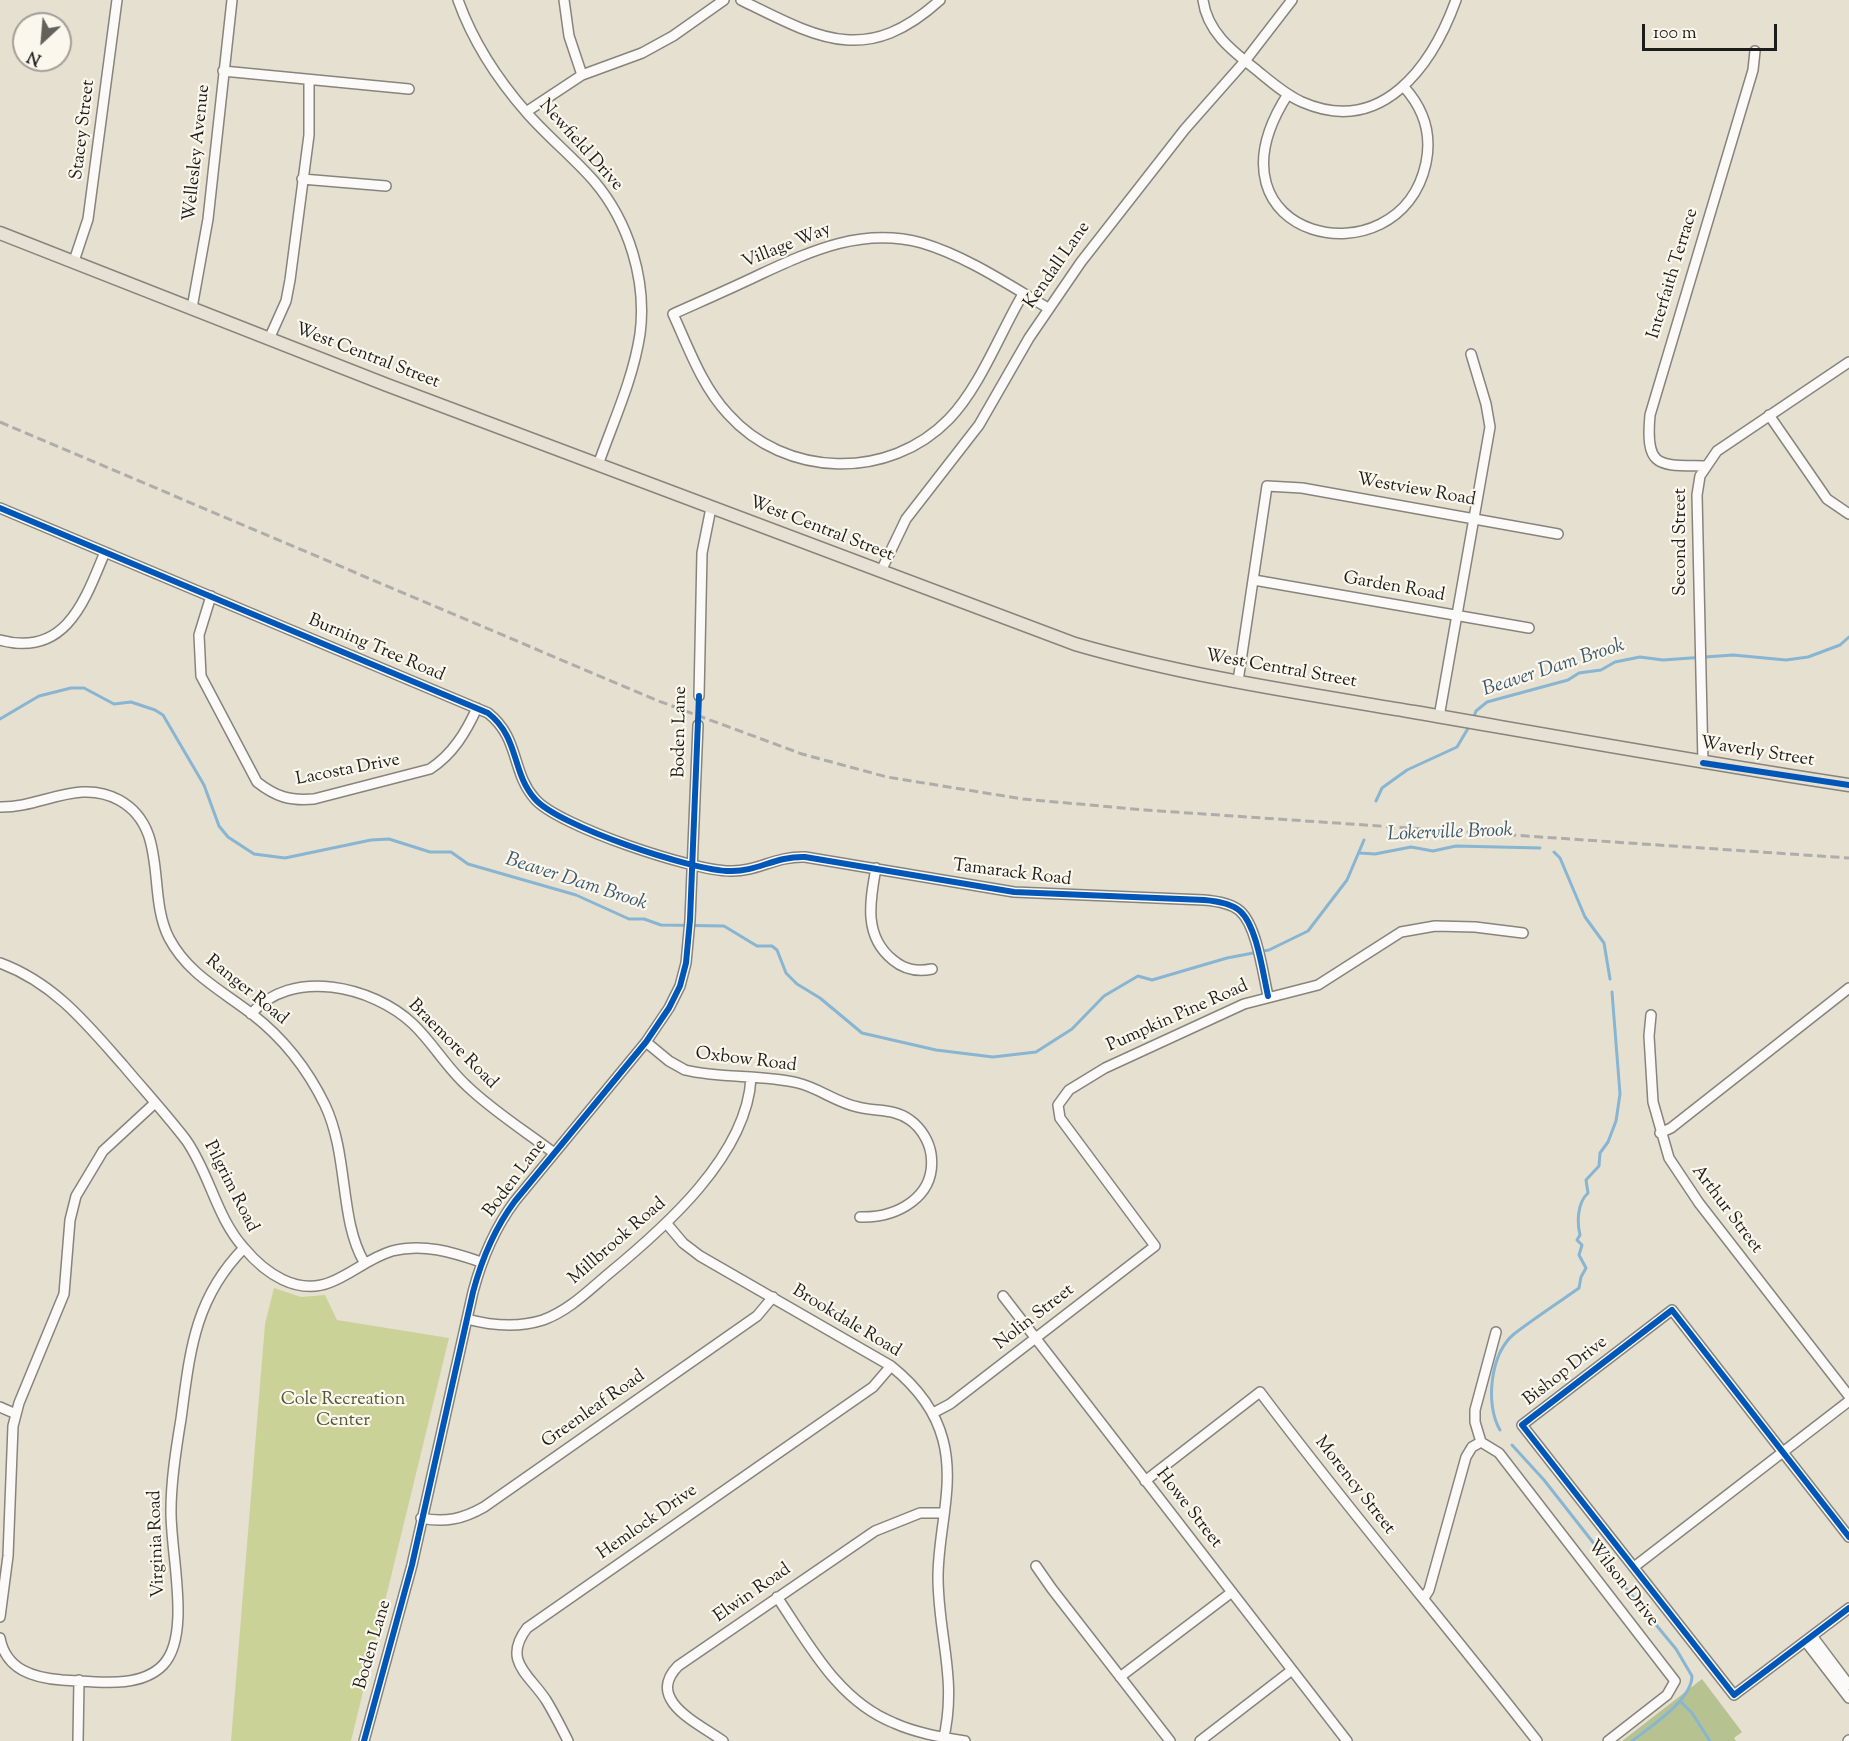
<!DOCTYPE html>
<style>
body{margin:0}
#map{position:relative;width:1849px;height:1741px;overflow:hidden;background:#e6e0d0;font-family:"Sorts Mill Goudy",serif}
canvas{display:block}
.north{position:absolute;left:12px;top:12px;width:60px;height:60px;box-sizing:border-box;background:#fbf7ec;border:2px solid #a29f99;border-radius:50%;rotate:206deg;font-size:16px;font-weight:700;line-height:24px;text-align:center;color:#1c1c1c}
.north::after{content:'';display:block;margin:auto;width:21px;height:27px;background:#63615b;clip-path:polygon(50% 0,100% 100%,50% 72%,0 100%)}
.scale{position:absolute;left:1642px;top:24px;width:135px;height:27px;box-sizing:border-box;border:3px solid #1c1c1c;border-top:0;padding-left:8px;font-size:18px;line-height:21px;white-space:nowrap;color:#1c1c1c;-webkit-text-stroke:4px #fbf7ec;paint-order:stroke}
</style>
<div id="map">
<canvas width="1849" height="1741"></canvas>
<div class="north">N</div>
<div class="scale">100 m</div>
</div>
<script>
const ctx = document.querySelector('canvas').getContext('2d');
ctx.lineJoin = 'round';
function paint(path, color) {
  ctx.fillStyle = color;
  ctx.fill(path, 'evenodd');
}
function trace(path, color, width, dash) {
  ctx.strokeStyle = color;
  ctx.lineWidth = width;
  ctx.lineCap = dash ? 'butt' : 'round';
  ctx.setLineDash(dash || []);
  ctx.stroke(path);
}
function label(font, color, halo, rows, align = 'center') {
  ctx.font = font + ' "Sorts Mill Goudy",serif';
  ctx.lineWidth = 4.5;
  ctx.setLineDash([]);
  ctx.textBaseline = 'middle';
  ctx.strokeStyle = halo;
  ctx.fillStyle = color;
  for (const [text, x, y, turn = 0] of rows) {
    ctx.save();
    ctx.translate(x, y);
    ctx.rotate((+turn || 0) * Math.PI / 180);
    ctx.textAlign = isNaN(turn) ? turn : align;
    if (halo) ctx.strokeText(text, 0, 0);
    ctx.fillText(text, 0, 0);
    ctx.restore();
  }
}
const green = new Path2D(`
 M 274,1288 L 301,1297 L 325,1295 L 337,1320 L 449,1338 L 351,1741 L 231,1741 L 265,1324 Z`);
const forest = new Path2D(`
 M 1702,1679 L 1742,1732 L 1734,1738 L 1736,1741 L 1622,1741 Z`);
const stream = new Path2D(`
 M 0,719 L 39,696 L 71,688 L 84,688 L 114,704 L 131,702 L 155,710 L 163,715 L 204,785 L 219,826 L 228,837 L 254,854 L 285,858 L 371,840 L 389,839 L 430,852 L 451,852 L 468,864 L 576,895 L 629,919 L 644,919 L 661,925 L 724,926 L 757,946 L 772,946 L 777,950 L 786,973 L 797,984 L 820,998 L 862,1033 L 936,1050 L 993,1057 L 1036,1052 L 1072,1029 L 1104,996 L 1138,976 L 1152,980 L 1227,958 L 1269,950 L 1308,931 L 1347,880 L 1364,840
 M 1473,719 L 1476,711 L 1487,702 L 1568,680 L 1579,673 L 1601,670 L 1615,662 L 1640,657 L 1663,660 L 1733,655 L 1786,660 L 1808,657 L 1840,645 L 1849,637
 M 1376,801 L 1382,788 L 1407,770 L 1457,747 L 1470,725
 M 1554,852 L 1560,858 L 1585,917 L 1604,943 L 1610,979
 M 1360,853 L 1375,854 L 1411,847 L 1433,851 L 1456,846 L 1540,848
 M 1500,1430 C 1485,1405 1490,1354 1514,1334 C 1535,1318 1558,1303 1579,1288 L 1581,1277 L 1586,1268 L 1579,1255 L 1582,1245 L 1577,1240 L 1580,1235 C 1577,1223 1577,1203 1588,1193 L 1586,1180 L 1599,1166 L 1600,1153 L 1608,1142 L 1616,1121 L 1620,1094 L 1612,992
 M 1512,1445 L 1544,1480 L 1599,1550 L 1613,1572
 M 1624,1586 L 1676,1649 L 1692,1676 C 1692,1700 1650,1727 1632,1741
 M 1680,1701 L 1692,1713 L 1710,1741`);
const minor = new Path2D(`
 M 458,0 C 473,42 498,80 527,113 C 548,137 573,157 594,181 C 629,222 647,281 640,334 C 633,380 613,422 598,465
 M 564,0 L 569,36 L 582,75
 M 741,0 C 818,38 866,67 940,0
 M 1203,0 C 1207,31 1231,50 1254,68 C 1269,80 1284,94 1302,102 C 1382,137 1432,66 1456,0
 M 223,71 L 409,89
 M 1288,94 C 1194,240 1400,285 1426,163 C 1432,134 1424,109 1404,87
 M 526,112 L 582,75 L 642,53 L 673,36 L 724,0
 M 302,179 L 386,186
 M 74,261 L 88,219 L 117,0
 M 1023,294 C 1000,333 980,387 949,419 C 889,481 785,478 728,414 C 702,386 689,349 673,314 C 702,301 732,288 761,274 C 813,250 863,227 922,243 C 966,256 1009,285 1048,308
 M 192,308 L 208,219 L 232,0
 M 269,339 L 286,301 L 290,280 L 309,135 L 309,82
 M 1769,415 L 1827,499 L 1849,514
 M 1704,466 C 1659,465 1645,469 1650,415 L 1753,70 L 1755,51
 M 0,508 L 488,713 C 520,738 511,772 535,799 C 558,826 693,871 730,871 C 757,872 775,856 805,857 L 1014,892 L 1204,900 C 1216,901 1231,903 1240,911 C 1257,926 1263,974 1268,996
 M 881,571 L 906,519 L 979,425 L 1029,338 L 1081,262 L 1185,129 L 1245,61 L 1292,0
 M 1254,580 L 1529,628
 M 211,596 L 199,635 L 201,676 L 257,782 C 276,797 290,801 314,799 L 430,769 C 453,754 466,732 477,708
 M 0,640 C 66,658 85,600 105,552
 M 1238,681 L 1267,486 L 1302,488 L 1558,534
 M 699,696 L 702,553 L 711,508
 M 1439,717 L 1490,427 L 1486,404 L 1471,354
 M 1703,763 L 1697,495 L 1700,476 L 1717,451 L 1849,362
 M 0,807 C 41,808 79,778 119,800 C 170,828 146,893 169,938 C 188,974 221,990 252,1014 C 283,1038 308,1070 325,1105 C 349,1156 339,1219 364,1262
 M 876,868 C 870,901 863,936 893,960 C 905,970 917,972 932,969
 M 0,963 C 54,983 86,1023 123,1065 C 144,1090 166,1114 186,1140 C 210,1174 216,1217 244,1248 C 265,1273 297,1296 331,1282 C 353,1273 369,1258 392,1251 C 423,1243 452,1252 481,1262
 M 251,1014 C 291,967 373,986 413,1024 C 433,1043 446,1067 467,1086 C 493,1111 525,1131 554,1153
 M 1651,1015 L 1649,1036 L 1653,1102 L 1669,1158 L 1699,1203 L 1849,1396
 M 646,1042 L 669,1061 L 685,1070 C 722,1079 761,1074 798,1083 C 819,1088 837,1103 858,1107 C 876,1112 894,1108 910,1120 C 921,1128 929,1141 931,1154 C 937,1197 897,1218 860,1217
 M 1660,1133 L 1671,1128 L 1849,988
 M 667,1224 L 683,1243 L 700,1256 L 891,1366 C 916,1386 935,1409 943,1440 C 955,1485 938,1531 938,1577 C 938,1636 958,1680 943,1741
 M 1003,1296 L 1347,1741
 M 467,1319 C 493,1326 518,1328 543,1320 C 568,1311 587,1292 607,1275 C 663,1229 747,1156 751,1078
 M 1496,1332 L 1475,1410 L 1475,1422 L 1481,1442 L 1499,1453 L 1675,1681 L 1667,1695 L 1608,1741
 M 0,1407 L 16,1414
 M 933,1413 L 950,1404 L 1155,1246 L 1060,1118 L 1058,1105 L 1069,1090 L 1105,1068 L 1244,1004 L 1318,985 L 1401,932 L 1435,926 L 1475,927 L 1523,933
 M 1145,1481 L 1260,1392 C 1349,1511 1446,1624 1537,1741
 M 421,1518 C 445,1523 463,1519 484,1507 L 757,1316 L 773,1297
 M 1849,1537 L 1672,1310 L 1522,1425 L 1734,1695 L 1849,1608
 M 1036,1566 L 1052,1589 L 1170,1741
 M 1634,1567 L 1849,1401
 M 777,1597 C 809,1644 838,1701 894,1723 C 916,1733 941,1737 965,1741
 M 1424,1598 L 1429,1590 L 1466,1457 L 1472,1447 L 1481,1442
 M 0,1617 L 8,1556 L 13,1426 L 19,1403 L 64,1294 L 70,1220 L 76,1196 L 103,1151 L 155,1103
 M 1813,1637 L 1849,1685
 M 0,1638 C 6,1670 34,1678 62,1680 C 93,1681 139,1690 163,1665 C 192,1635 170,1552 171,1510 C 171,1480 176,1449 181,1419 C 190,1352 194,1299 244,1248
 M 1806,1642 L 1849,1698
 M 1120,1677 L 1232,1592
 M 78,1741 L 79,1680
 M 364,1741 L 412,1565 L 473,1292 C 482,1258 494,1229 515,1201 L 646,1042 L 669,1008 L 680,986 L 686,963 L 690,920 L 698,725
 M 568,1741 C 561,1727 554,1713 546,1700 C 529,1674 502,1661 527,1628 L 873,1387 L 891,1366
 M 723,1741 C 698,1723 645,1700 678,1666 L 875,1531 L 920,1513 L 944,1513
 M 1200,1741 L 1292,1670
 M 1848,1741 L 1849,1740`);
const major = new Path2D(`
 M 0,233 L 387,385 L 1075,644 C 1185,676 1301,693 1414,712 C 1559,737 1704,763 1849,785`);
const rail = new Path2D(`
 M 0,422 L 656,700 L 802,754 L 887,777 L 1023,799 L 1145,810 L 1849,858`);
const cycleway = new Path2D(`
 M 0,508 L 488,713 C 520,738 511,772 535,799 C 558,826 693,871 730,871 C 757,872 775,856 805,857 L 1014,892 L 1204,900 C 1216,901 1231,903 1240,911 C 1257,926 1263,974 1268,996
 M 1703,763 L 1849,785
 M 1849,1537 L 1672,1310 L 1522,1425 L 1734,1695 L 1849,1608
 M 364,1741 L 412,1565 L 473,1292 C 482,1258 494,1229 515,1201 L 646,1042 L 669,1008 L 680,986 L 686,963 L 690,920 L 699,696`);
const streetNames = [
 ["Stacey Street",84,130,-83],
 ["Newfield Drive",580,146,48],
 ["Wellesley Avenue",198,153,-84],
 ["Village Way",787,247,-22],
 ["Kendall Lane",1058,266,-55],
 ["Interfaith Terrace",1674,274,-73],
 ["West Central Street",367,357,21],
 ["Westview Road",1416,491,10],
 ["West Central Street",821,530,21],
 ["Second Street",1682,542,-90],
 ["Garden Road",1394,588,10],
 ["Burning Tree Road",376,649,23],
 ["West Central Street",1281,670,10],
 ["Boden Lane",681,732,-89],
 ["Waverly Street",1757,753,9],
 ["Lacosta Drive",348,771,-11],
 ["Tamarack Road",1012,874,7],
 ["Ranger Road",246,991,39],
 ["Pumpkin Pine Road",1178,1017,-24],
 ["Braemore Road",452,1045,45],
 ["Oxbow Road",746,1061,7],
 ["Boden Lane",516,1179,-53],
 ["Pilgrim Road",230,1187,63],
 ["Arthur Street",1726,1210,53],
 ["Millbrook Road",618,1242,-41],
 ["Nolin Street",1035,1318,-38],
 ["Brookdale Road",846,1322,31],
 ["Bishop Drive",1566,1372,-38],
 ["Greenleaf Road",594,1410,-35],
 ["Morency Street",1354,1486,52],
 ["Howe Street",1188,1509,52],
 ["Hemlock Drive",648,1523,-35],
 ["Virginia Road",158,1544,-92],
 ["Wilson Drive",1622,1584,52],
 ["Elwin Road",753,1594,-35],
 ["Boden Lane",374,1645,-74]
];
const parkNames = [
 ["Cole Recreation",343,1401],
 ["Center",343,1422]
];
const waterNames = [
 ["Beaver Dam Brook",1554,669,-18],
 ["Lokerville Brook",1450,834,-2],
 ["Beaver Dam Brook",576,883,18]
];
paint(green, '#cad297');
paint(forest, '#b6c391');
trace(stream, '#88b5d2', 3);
trace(minor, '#87847c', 12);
trace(major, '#87847c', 15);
trace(minor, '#fbfaf8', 9);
trace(major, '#e6e1d3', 12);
trace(rail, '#aeadab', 3, [9, 4.5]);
trace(cycleway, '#0057b8', 6);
label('18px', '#1c1c1c', '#fbf7ec', streetNames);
label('18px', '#515837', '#fbf7ec', parkNames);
label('italic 20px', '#3a586e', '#fbf7ec', waterNames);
</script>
